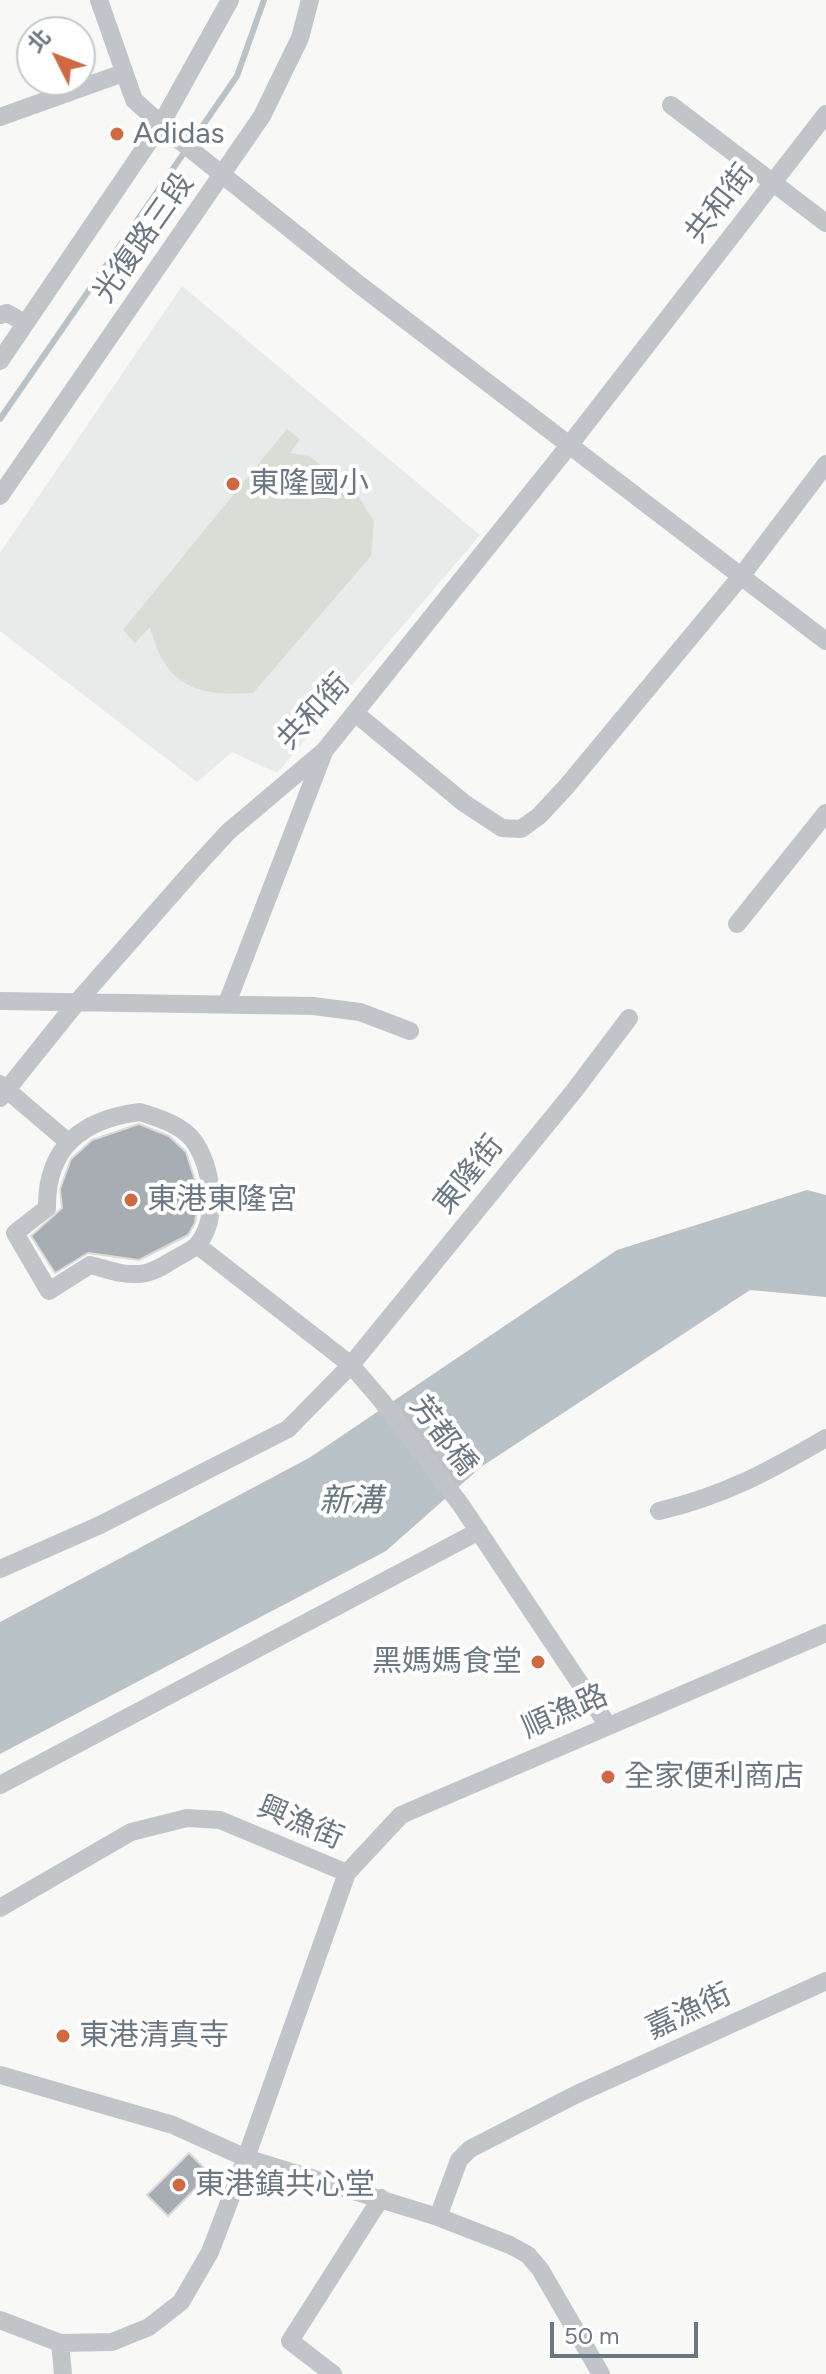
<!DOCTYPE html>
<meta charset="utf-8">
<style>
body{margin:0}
#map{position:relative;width:826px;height:2374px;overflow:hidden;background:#f8f9f7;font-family:Figtree,"Noto Sans TC",sans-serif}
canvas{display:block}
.north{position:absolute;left:16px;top:16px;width:80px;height:80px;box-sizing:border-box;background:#fff;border:2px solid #c4c9ce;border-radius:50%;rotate:312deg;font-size:22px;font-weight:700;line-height:32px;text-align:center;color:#6b7884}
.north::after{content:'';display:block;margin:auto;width:28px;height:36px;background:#ce6941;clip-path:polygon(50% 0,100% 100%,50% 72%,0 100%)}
.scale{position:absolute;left:550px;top:2322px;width:148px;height:36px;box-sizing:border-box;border:4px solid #6b7884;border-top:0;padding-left:10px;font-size:24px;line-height:28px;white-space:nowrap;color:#6b7884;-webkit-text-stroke:6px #fff;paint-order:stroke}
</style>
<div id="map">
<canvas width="826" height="2374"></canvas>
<div class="north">北</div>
<div class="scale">50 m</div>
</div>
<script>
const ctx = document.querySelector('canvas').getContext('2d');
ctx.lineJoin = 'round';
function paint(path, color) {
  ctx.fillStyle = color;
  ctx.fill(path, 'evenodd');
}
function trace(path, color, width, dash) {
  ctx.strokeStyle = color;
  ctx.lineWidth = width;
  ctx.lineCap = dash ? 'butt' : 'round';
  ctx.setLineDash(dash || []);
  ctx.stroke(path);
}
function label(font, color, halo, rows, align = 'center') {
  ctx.font = font + ' Figtree,"Noto Sans TC",sans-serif';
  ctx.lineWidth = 8;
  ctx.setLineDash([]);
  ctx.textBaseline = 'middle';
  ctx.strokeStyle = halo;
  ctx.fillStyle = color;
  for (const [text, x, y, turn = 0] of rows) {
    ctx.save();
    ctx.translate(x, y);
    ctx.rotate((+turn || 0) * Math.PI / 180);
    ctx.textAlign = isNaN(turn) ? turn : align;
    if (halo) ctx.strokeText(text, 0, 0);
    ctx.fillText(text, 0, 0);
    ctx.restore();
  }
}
const built = new Path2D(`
 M 182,286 L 480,535 L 277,773 L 232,752 L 197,782 L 0,631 L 0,553 Z`);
const green = new Path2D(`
 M 287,429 L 300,439 L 290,453 L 309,456 L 358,496 L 374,521 L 371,556 L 253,693 C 196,697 165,686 150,627 L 135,643 L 123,630 Z`);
const water = new Path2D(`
 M 807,1190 L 826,1195 L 826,1297 L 750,1290 L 481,1467 L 386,1551 L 0,1754 L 0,1622 L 309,1458 L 617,1250 Z`);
const stream = new Path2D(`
 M 0,419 L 237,76 L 264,0`);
const building = new Path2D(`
 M 139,1124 L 169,1136 L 186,1152 L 199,1193 L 195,1223 L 188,1235 L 139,1260 L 88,1253 L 55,1273 L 31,1236 L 62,1208 L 60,1189 L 71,1159 L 92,1140 Z
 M 189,2153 L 210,2174 L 168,2216 L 147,2195 Z`);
const minor = new Path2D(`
 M 99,0 L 134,100 L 174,136 L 361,286 L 826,641
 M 671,105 L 826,223
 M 0,117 L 123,73
 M 0,315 L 7,313 L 25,323
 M 0,361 L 161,124 L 230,0
 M 0,496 L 262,116 L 300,38 L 310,0
 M 355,713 L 464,803 L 502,828 L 521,829 L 539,816 L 566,787 L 742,575 L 826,464
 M 737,924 L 826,813
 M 0,1001 L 313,1006 L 360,1012 L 410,1031
 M 227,1003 L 324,752
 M 0,1084 L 67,1141
 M 0,1098 L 78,1001 L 194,869 L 228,832 L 325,750 L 571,443 L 826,114
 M 140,1112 C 158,1118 180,1124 193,1140 C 212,1165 220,1219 197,1245 C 191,1251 179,1256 171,1261 C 162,1267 148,1274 138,1274 C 120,1275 107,1269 90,1265 L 49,1291 L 15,1233 L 47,1208 C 46,1147 83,1119 140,1112 Z
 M 197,1245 L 351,1365 L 381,1400 L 461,1505 L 607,1724
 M 659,1511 C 726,1495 767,1472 826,1438
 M 0,1569 L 100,1525 L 288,1429 L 351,1365 L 574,1091 L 629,1018
 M 0,1785 L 479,1531
 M 0,1908 L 131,1832 L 187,1818 L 220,1820 L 347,1873
 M 0,2075 L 173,2125 L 246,2158 L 438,2217 L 510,2245 L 528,2255 L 540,2269 L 601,2374
 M 438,2217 L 459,2160 L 470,2149 L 575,2095 L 826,1981
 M 0,2320 L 60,2343 L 112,2342 L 149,2327 L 181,2302 L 210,2252 L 246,2158 L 347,1873 L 401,1815 L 826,1633
 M 60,2343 L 63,2374
 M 333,2374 L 290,2341 L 381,2198`);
const markers = [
 [117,134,8,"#ce6941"],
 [233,484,8,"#ce6941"],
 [131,1200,8,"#ce6941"],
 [538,1662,8,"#ce6941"],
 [608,1777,8,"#ce6941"],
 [63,2036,8,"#ce6941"],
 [179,2185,8,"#ce6941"]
];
const poiNames = [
 ["Adidas",133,134],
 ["東隆國小",249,484],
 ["東港東隆宮",147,1200],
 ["黑媽媽食堂",522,1662,"right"],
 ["全家便利商店",624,1777],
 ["東港清真寺",79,2036],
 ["東港鎮共心堂",195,2185]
];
const streetNames = [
 ["共和街",720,204,-52],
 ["光復路三段",144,238,-55],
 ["共和街",314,712,-47],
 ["東隆街",469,1175,-51],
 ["芳都橋",443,1436,53],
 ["順漁路",565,1712,-24],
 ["興漁街",300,1823,23],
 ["嘉漁街",689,2012,-25]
];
const waterNames = [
 ["新溝",351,1502]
];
paint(built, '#e9eaea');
paint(green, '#d8ddd6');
paint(water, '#b9c2c7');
trace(stream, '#b9c2c7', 6);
paint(building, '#a6adb3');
trace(building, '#dadad9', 2);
trace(minor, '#c1c4c8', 18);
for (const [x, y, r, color] of markers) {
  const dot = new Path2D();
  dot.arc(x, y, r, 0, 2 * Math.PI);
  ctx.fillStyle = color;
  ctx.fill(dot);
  trace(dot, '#fff', 3);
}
label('30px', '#6b7884', '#fff', poiNames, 'left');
label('30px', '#6b7884', '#fff', streetNames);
label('italic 32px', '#67777f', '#fff', waterNames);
</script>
